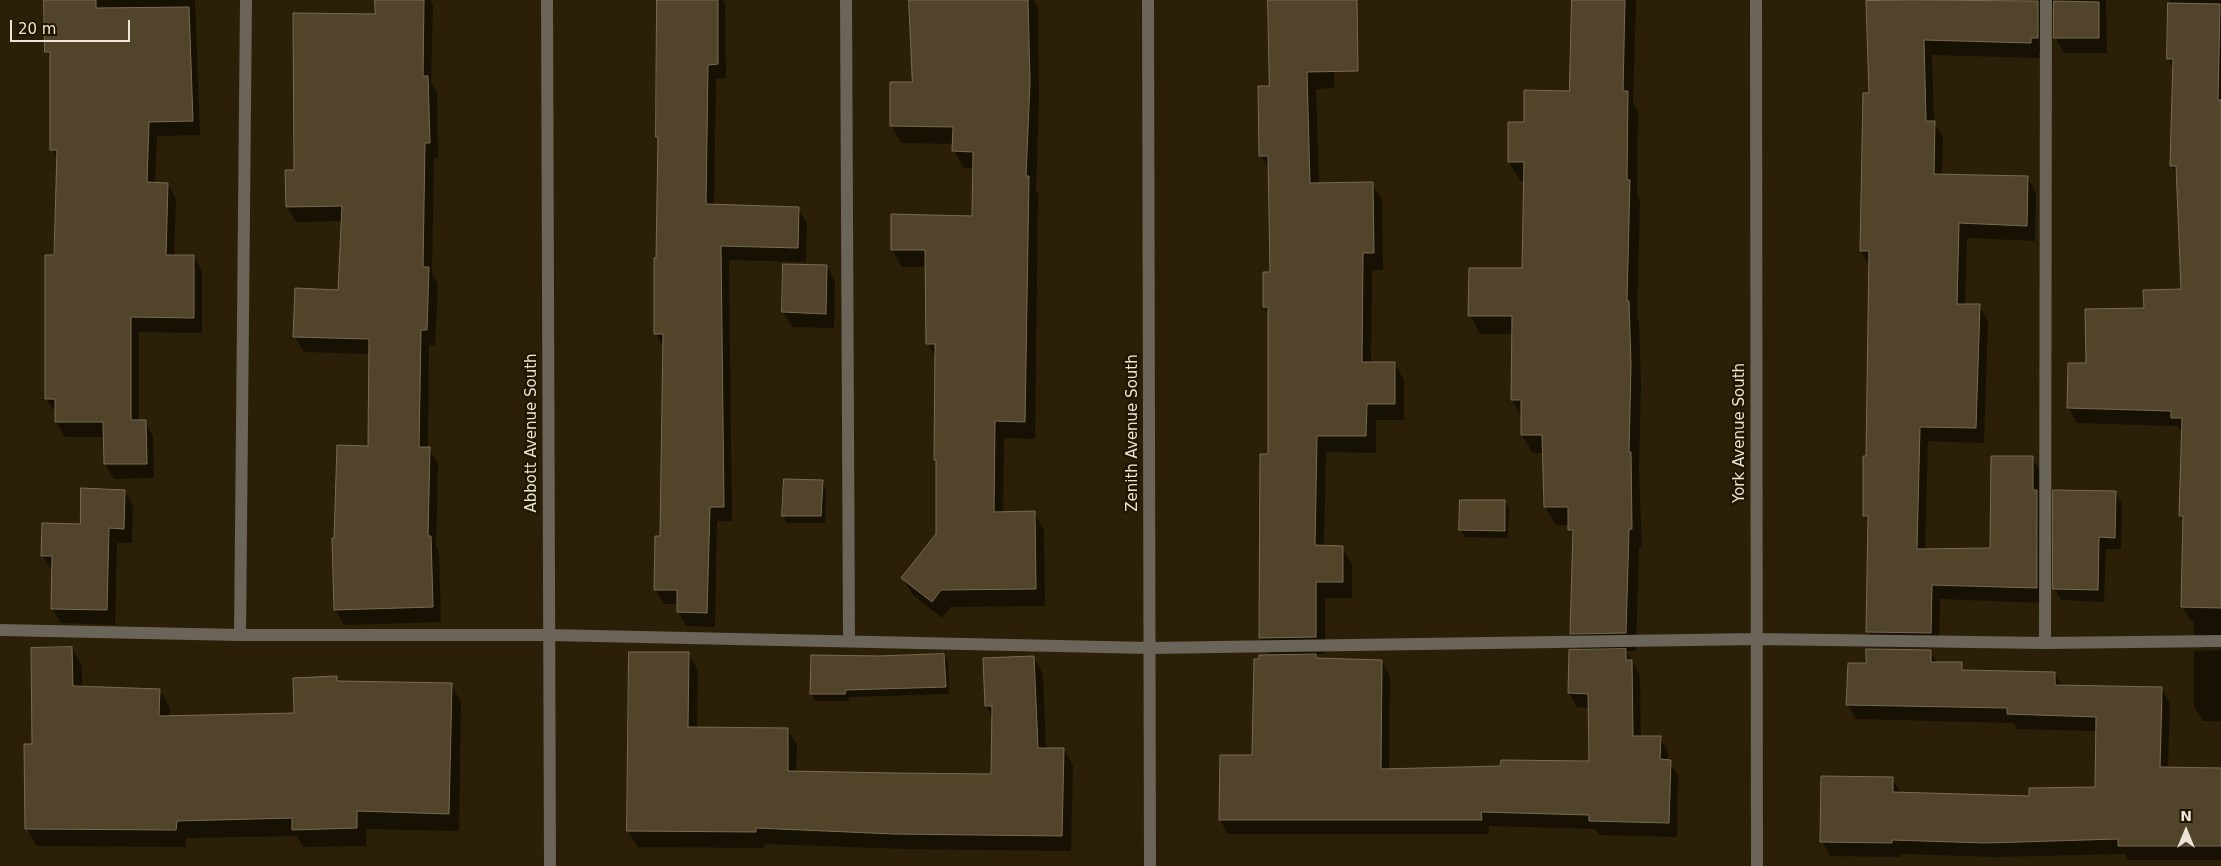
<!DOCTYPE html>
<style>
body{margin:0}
#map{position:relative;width:2221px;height:866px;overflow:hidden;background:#2b2007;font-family:"DejaVu Sans",sans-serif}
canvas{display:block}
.north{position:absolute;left:2161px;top:806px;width:50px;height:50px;-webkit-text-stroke:4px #211700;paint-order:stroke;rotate:0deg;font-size:14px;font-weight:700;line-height:20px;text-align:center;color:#ece4d6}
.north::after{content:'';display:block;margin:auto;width:18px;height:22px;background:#ece4d6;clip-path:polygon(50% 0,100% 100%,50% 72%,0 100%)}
.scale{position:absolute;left:10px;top:20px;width:120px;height:22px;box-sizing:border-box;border:2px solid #ece4d6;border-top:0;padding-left:6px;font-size:15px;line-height:18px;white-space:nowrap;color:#ece4d6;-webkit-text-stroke:4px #211700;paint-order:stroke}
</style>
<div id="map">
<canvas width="2221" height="866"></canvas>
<div class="north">N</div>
<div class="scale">20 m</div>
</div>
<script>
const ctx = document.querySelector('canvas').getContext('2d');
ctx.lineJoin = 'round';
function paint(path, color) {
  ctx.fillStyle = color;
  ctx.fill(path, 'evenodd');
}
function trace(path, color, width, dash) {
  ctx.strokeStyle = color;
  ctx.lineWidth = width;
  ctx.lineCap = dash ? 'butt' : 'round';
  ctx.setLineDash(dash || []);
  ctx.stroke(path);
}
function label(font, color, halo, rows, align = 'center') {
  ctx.font = font + ' "DejaVu Sans",sans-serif';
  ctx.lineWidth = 5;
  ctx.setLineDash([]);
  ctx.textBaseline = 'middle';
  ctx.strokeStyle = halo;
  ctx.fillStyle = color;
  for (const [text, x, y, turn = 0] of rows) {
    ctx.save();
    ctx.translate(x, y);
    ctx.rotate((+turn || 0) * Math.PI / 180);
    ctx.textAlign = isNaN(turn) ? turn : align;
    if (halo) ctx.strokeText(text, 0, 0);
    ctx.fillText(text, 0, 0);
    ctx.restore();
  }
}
const shadow = new Path2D(`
 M 45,0 L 195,0 L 200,135 L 157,136 L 155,184 L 168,184 L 176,199 L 174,256 L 194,256 L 202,271 L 202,333 L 139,332 L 139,422 L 145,422 L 153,436 L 154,478 L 114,479 L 105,464 L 105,437 L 65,437 L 56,422 L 56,413 L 46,399 L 58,161 L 52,150 L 51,59 L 46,51 Z
 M 376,0 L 430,0 L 433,5 L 431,83 L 437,92 L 438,158 L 434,158 L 432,273 L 438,284 L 435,345 L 429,345 L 428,448 L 438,464 L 436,548 L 439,552 L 441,622 L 344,625 L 335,609 L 335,539 L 369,447 L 370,354 L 304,352 L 295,337 L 340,291 L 342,221 L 296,222 L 287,207 L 295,171 L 376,16 Z
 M 658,0 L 723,0 L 725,3 L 726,78 L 716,79 L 714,205 L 798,208 L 807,223 L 806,262 L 729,260 L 732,521 L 717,521 L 715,627 L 686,626 L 678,612 L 678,604 L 664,604 L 655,589 L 661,538 L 664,349 L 656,334 L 655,260 L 657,260 L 659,141 L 657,137 Z
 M 910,0 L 1033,0 L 1038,8 L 1039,100 L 1036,190 L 1038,194 L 1035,439 L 1004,438 L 1003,513 L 1034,512 L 1044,530 L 1045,606 L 951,607 L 942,618 L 913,595 L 903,578 L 937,534 L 937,464 L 935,460 L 936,359 L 928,343 L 926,267 L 902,267 L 892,249 L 973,217 L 974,168 L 964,168 L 954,151 L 954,144 L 901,143 L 891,125 L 913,83 Z
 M 1269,0 L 1335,0 L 1334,88 L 1316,89 L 1319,184 L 1372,184 L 1382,200 L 1383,270 L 1372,270 L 1371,363 L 1395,364 L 1404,380 L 1404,420 L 1376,420 L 1376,453 L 1326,452 L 1324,547 L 1342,547 L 1352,564 L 1352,598 L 1325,598 L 1325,654 L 1315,654 L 1318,659 L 1382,661 L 1390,676 L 1389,770 L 1590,763 L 1590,708 L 1577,707 L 1569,693 L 1581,651 L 1571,633 L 1574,537 L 1569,525 L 1556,525 L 1545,507 L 1544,453 L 1533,453 L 1522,435 L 1522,418 L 1512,400 L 1513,334 L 1480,334 L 1470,315 L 1523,270 L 1525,181 L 1520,181 L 1509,162 L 1509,123 L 1525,123 L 1570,92 L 1573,0 L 1636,0 L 1633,103 L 1638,111 L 1637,194 L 1640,200 L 1637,317 L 1639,321 L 1641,385 L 1639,469 L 1642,547 L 1639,547 L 1636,651 L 1626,651 L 1640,675 L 1641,737 L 1660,738 L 1668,752 L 1668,761 L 1678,775 L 1677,837 L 1599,835 L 1595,829 L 1489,826 L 1489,834 L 1228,834 L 1220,820 L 1253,756 L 1270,656 L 1260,638 L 1269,455 L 1269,316 L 1264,307 L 1271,274 L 1270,171 L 1261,156 L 1259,88 L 1270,87 Z
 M 1868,0 L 1996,2 L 1997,0 L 2106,0 L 2107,53 L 2064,53 L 2055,38 L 2055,6 L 2047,11 L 2046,53 L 2039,53 L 2039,58 L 1932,55 L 1934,122 L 1943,137 L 1942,175 L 2028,178 L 2036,193 L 2035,241 L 1967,238 L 1965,305 L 1979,306 L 1988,321 L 1984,443 L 1928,441 L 1925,550 L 1991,550 L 2032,458 L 2041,473 L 2045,603 L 1940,599 L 1939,648 L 1876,647 L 1868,632 L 1869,526 L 1864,516 L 1867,458 L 1870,267 L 1861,251 L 1870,94 Z
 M 2170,0 L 2221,0 L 2221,647 L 2203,648 L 2194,633 L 2194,621 L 2191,621 L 2182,607 L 2184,524 L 2180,516 L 2183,433 L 2177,426 L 2077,423 L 2068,408 L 2087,365 L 2182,291 L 2178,177 L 2171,165 L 2174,70 L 2168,59 Z
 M 827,266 L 835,281 L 834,328 L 792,327 L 783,312 Z
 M 822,482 L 826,489 L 825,523 L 787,523 L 783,515 Z
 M 125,491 L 133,506 L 132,543 L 117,543 L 115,625 L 61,623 L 52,609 L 53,570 L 51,570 L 42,555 Z
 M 2115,492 L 2122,504 L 2121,549 L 2106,549 L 2104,602 L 2061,600 L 2054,588 Z
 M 1505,501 L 1509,508 L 1508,538 L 1465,537 L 1461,530 Z
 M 72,648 L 82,666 L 82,688 L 160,690 L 170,708 L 169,717 L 295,714 L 336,678 L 339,682 L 451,684 L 461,702 L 459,831 L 366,829 L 366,846 L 303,847 L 297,836 L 186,838 L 186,847 L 37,846 L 27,829 L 34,745 Z
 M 2221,650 L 2221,721 L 2203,721 L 2194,707 L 2194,651 Z
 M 1930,651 L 1937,663 L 1961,664 L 1966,672 L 2054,673 L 2062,686 L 2161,688 L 2170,703 L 2168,768 L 2221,769 L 2221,860 L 2128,860 L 2125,854 L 1994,857 L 1900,854 L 1900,857 L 1830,856 L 1822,841 L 1892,778 L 1901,793 L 2030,797 L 2096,788 L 2097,731 L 2017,729 L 2013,723 L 1856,719 L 1848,705 L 1867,665 ZM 2160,701 L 2163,701 L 2161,773 L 2159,773 Z
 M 688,654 L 698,670 L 697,728 L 787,729 L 797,745 L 796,773 L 992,775 L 993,719 L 986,706 L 1034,658 L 1043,674 L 1046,749 L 1064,749 L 1073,766 L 1071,851 L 904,849 L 765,844 L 764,848 L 638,847 L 628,831 Z
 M 944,655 L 948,662 L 949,694 L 849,697 L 849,701 L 815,701 L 811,693 L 878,658 Z`);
const building = new Path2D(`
 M 44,0 L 96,0 L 96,8 L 189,7 L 193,121 L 149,122 L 147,182 L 168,183 L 166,255 L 194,255 L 194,318 L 131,317 L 131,420 L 146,420 L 147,464 L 104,464 L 103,422 L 55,422 L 55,399 L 45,399 L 45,255 L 54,255 L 57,150 L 50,150 L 50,52 L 45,52 Z
 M 375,0 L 424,0 L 423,76 L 428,76 L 430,143 L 425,143 L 423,267 L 429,267 L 427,330 L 421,330 L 419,447 L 430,447 L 428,536 L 431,536 L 433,607 L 334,610 L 332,538 L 334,538 L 337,445 L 368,446 L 369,339 L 293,337 L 295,288 L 338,290 L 342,206 L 286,207 L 285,170 L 294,170 L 293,13 L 375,14 Z
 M 657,0 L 718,0 L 718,64 L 708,65 L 706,204 L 799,207 L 798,248 L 721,246 L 724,507 L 710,507 L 707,613 L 677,612 L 677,590 L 654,590 L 655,536 L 660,536 L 663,334 L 654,334 L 654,258 L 656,258 L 658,137 L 656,137 Z
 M 909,0 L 1028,0 L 1030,82 L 1026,176 L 1029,176 L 1025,422 L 995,421 L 994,512 L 1035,511 L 1036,589 L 941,590 L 932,602 L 901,578 L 936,534 L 936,460 L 934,460 L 935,344 L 926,344 L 925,250 L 891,250 L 891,214 L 972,216 L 973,152 L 952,151 L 953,127 L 890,126 L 890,82 L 912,82 Z
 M 1268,0 L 1357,0 L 1358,71 L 1307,72 L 1310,183 L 1373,182 L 1374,253 L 1363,253 L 1362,362 L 1395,362 L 1395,404 L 1367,404 L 1366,436 L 1317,436 L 1315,545 L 1343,546 L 1343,582 L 1316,582 L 1316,637 L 1259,638 L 1260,454 L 1268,454 L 1268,307 L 1263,307 L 1263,272 L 1270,272 L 1268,156 L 1259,156 L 1258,86 L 1269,86 Z
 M 1572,0 L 1625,0 L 1623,91 L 1628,91 L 1627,180 L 1630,180 L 1627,301 L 1629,301 L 1631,365 L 1629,452 L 1631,452 L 1632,529 L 1629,529 L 1626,633 L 1570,634 L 1573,530 L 1568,530 L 1568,507 L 1544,507 L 1542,435 L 1521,435 L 1521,400 L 1511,400 L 1512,316 L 1468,316 L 1469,268 L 1522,268 L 1524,162 L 1508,162 L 1508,122 L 1524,122 L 1524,90 L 1569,91 Z
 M 1913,0 L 2038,1 L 2038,38 L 2031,38 L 2031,43 L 1924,40 L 1926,121 L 1935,121 L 1934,174 L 2028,176 L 2027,226 L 1959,223 L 1957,304 L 1980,304 L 1976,428 L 1920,427 L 1917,549 L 1990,548 L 1991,456 L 2033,456 L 2033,490 L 2037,490 L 2037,588 L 1932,585 L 1931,633 L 1866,632 L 1868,516 L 1863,516 L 1863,456 L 1866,456 L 1869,251 L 1860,251 L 1863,93 L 1869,93 L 1866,1 Z
 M 2054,1 L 2099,2 L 2099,38 L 2054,38 Z
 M 2168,3 L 2220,4 L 2218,100 L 2221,100 L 2221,608 L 2181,607 L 2183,516 L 2179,516 L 2182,418 L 2171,418 L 2171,411 L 2067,408 L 2068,363 L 2086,363 L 2085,309 L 2144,308 L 2143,290 L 2181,289 L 2176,166 L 2170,166 L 2173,59 L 2167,59 Z
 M 783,264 L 827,265 L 826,314 L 782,312 Z
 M 784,479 L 823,480 L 821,516 L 782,516 Z
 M 81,488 L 125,490 L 124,529 L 109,528 L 107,610 L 51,609 L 52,556 L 41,556 L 42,523 L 80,524 Z
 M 2053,490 L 2116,491 L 2115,538 L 2099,537 L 2098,590 L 2053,589 Z
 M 1460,500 L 1505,500 L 1505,531 L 1459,530 Z
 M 72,647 L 73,686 L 160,689 L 159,716 L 294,713 L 293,678 L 337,676 L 337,681 L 452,683 L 449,814 L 357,811 L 357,828 L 292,830 L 292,818 L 177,821 L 176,830 L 25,829 L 24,744 L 32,744 L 31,648 Z
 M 1626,649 L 1626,660 L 1632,660 L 1633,736 L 1661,736 L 1660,759 L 1671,760 L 1669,823 L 1589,821 L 1589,815 L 1481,812 L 1482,820 L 1219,820 L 1220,755 L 1252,755 L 1254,659 L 1259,659 L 1259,655 L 1316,654 L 1316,658 L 1382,660 L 1381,769 L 1500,766 L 1501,760 L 1589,761 L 1588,694 L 1568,693 L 1569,650 Z
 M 1866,649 L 1931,650 L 1931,662 L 1962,662 L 1962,670 L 2055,672 L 2055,685 L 2162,687 L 2160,767 L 2221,768 L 2221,846 L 2118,846 L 2118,839 L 1985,843 L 1892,840 L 1892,843 L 1820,842 L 1821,776 L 1893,777 L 1893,792 L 2029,796 L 2029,788 L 2095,787 L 2096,717 L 2007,714 L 2007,708 L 1846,705 L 1848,663 L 1866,663 Z
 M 629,652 L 689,652 L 688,727 L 788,728 L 788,771 L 895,773 L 991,774 L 992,706 L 985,706 L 983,658 L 1034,656 L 1038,748 L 1064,748 L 1062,836 L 894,834 L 756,828 L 756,832 L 627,831 Z
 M 944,654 L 946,687 L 846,690 L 845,694 L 810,694 L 811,655 L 878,656 Z`);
const minor = new Path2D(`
 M 547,0 L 550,866
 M 846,0 L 849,641
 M 1148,0 L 1150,866
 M 1756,0 L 1757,866
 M 0,630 L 240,635 L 549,635 L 1150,648 L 1757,639 L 2045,643 L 2221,641
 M 240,635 L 246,0
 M 2045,643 L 2046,0`);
const streetNames = [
 ["Abbott Avenue South",532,433,-90],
 ["Zenith Avenue South",1133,433,-90],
 ["York Avenue South",1740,433,-90]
];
paint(shadow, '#0007');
paint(building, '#51442b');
trace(building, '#786b50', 1);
trace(minor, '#6a6459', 12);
label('15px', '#ece4d6', '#211700', streetNames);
</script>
